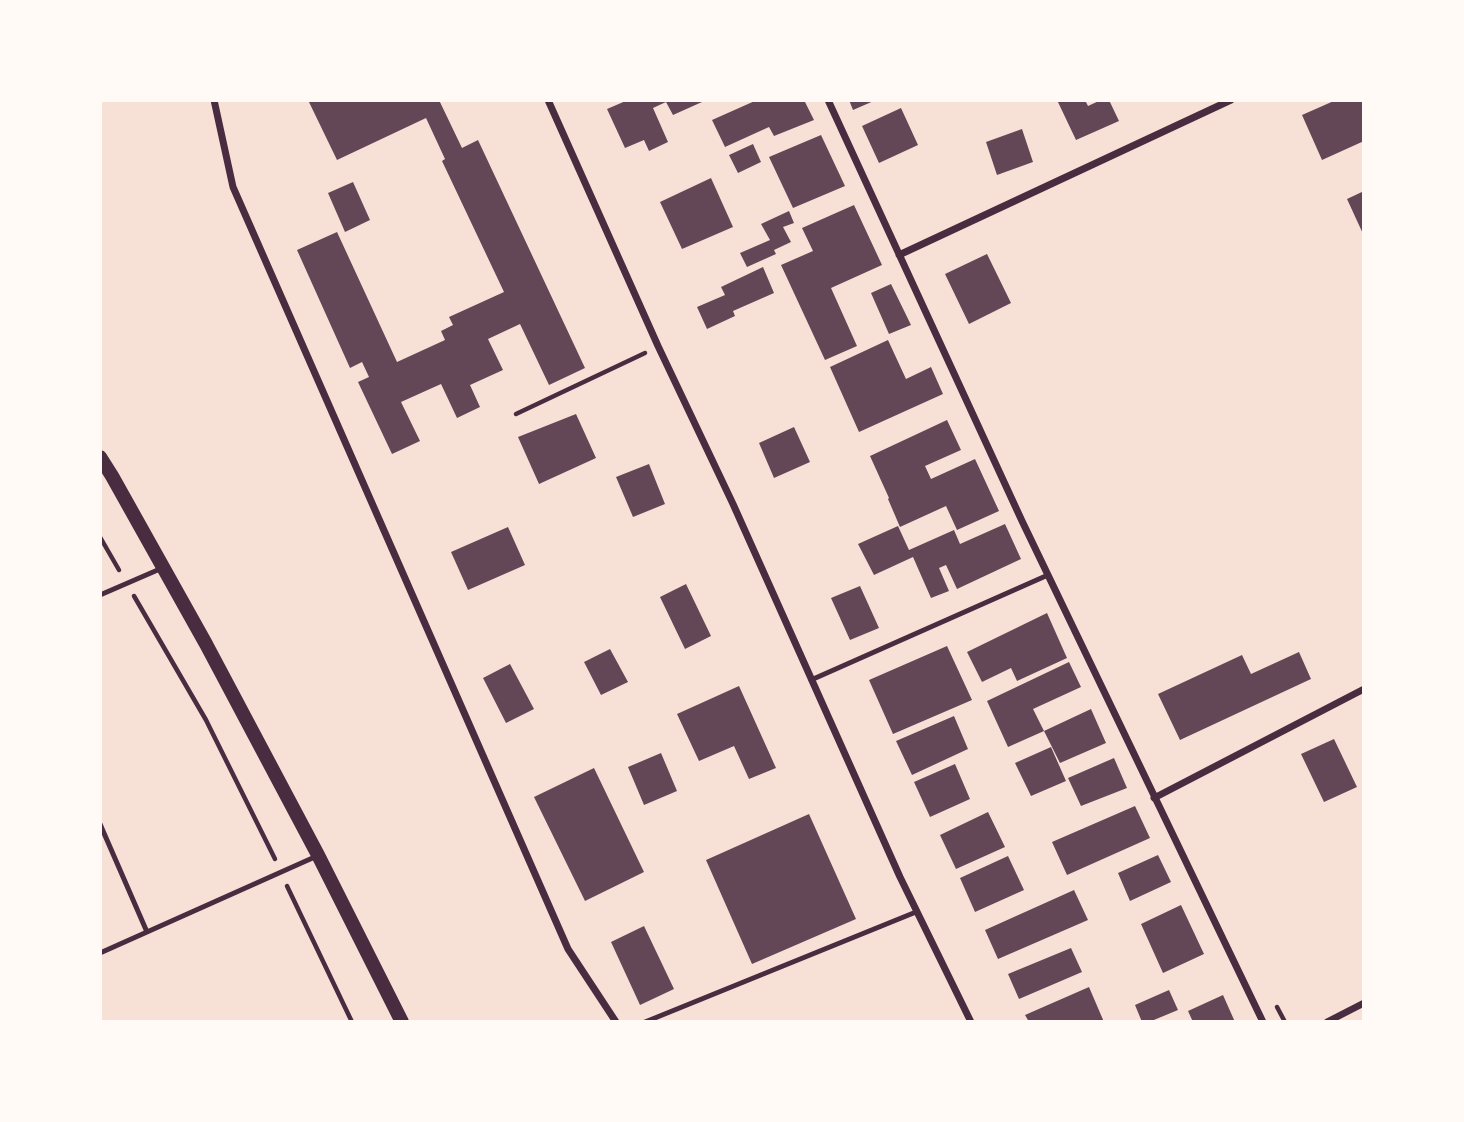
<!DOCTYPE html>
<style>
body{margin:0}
#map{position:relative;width:1464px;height:1122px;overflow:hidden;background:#f7e1d7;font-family:"Work Sans",sans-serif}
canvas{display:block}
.frame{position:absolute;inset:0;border:102px solid #fffaf5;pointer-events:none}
</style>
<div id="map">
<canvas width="1464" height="1122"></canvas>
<div class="frame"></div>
</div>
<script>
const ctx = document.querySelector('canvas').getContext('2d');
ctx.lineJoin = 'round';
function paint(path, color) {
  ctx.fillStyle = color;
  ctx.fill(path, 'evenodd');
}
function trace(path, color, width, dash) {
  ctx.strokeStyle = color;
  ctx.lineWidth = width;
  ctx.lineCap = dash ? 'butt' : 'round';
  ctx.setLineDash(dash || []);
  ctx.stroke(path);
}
const building = new Path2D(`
 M 308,100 L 439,100 L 462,148 L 478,140 L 585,368 L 549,385 L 520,324 L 488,339 L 503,370 L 470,385 L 480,407 L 457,418 L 441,384 L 401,402 L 420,441 L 392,454 L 358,382 L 369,377 L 362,362 L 350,368 L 297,250 L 337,232 L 397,362 L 445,340 L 441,331 L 453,325 L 449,317 L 504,292 L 442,161 L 445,159 L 426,118 L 337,160 Z
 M 628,100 L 701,100 L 702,102 L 673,115 L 666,102 L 653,108 L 668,142 L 649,151 L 644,140 L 625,148 L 607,109 Z
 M 757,100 L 804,100 L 814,120 L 774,136 L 769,127 L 725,147 L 712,120 Z
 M 849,100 L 876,100 L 853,110 Z
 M 1057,100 L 1085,100 L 1088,106 L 1101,100 L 1109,100 L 1119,121 L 1076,140 Z
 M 1336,100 L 1364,100 L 1364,141 L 1322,160 L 1302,115 Z
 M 901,108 L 918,145 L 879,163 L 862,126 Z
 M 1022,129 L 1033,162 L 997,175 L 986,142 Z
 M 821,135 L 845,186 L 793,208 L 769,157 Z
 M 753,144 L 761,162 L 738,173 L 729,155 Z
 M 711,178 L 733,227 L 682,249 L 660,202 Z
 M 353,182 L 370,220 L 345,232 L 328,193 Z
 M 1364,191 L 1364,236 L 1347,199 Z
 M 854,205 L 882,265 L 831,288 L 857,346 L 825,360 L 781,265 L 813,251 L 802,228 Z
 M 789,211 L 794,223 L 783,227 L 791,242 L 774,250 L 776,254 L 747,267 L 740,253 L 770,240 L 761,224 Z
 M 987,254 L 1011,303 L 969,324 L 945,274 Z
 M 763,267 L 774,293 L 733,311 L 735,316 L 707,329 L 697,307 L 725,295 L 721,287 Z
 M 891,284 L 911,325 L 889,334 L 871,293 Z
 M 888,340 L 906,379 L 931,367 L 943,394 L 859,432 L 830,367 Z
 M 576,414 L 596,458 L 539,484 L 518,437 Z
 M 947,420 L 961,450 L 925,466 L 931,479 L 975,459 L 999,511 L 957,530 L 946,506 L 900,527 L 888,499 L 889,498 L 870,456 Z
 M 794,427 L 810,462 L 774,478 L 759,443 Z
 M 649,464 L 665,504 L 633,517 L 616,477 Z
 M 1005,524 L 1021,559 L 957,589 L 946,565 L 939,568 L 949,591 L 931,598 L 913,557 L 874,575 L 858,544 L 898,526 L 909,550 L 954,530 L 960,544 Z
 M 508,527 L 525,565 L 468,590 L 451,552 Z
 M 686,584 L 711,636 L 685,649 L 660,597 Z
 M 860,586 L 879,628 L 850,640 L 831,598 Z
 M 1047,613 L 1067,658 L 1017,681 L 1011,668 L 982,682 L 967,652 Z
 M 947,646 L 972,700 L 893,734 L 869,680 Z
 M 610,649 L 628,682 L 601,695 L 584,662 Z
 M 1299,652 L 1311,679 L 1180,740 L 1158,694 L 1242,655 L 1251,674 Z
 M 1069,662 L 1081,687 L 1033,709 L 1044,731 L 1008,747 L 987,701 Z
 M 510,664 L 534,709 L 506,723 L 483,678 Z
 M 739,686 L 776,768 L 749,779 L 734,746 L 699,761 L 677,714 Z
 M 1091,709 L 1106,743 L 1060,763 L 1044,731 Z
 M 954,716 L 968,749 L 912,775 L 896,741 Z
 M 1334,739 L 1357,787 L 1324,802 L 1301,754 Z
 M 1051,747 L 1066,781 L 1031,796 L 1015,763 Z
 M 661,753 L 677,791 L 644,805 L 628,767 Z
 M 1114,758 L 1127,788 L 1081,806 L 1068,778 Z
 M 955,764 L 970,799 L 930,817 L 914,782 Z
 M 594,768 L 644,872 L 585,901 L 534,797 Z
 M 1135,806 L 1150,838 L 1067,875 L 1052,842 Z
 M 988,812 L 1005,847 L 956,869 L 940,835 Z
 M 809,814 L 856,919 L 752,964 L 706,860 Z
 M 1158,855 L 1171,882 L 1130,901 L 1118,873 Z
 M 1008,856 L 1024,890 L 975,912 L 960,878 Z
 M 1074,890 L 1088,920 L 998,959 L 985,930 Z
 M 1181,905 L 1204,954 L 1163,973 L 1141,924 Z
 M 644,926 L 674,989 L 640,1005 L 611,942 Z
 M 1071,948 L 1082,972 L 1019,999 L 1008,974 Z
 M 1089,987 L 1104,1022 L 1029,1022 L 1025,1015 Z
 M 1169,990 L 1178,1010 L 1149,1022 L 1142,1022 L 1135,1005 Z
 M 1223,995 L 1235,1022 L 1193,1022 L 1188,1011 Z`);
const path = new Path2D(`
 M 516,414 L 645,353
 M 100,537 L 119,570
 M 134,596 L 206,720 L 275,859
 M 287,886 L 352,1022
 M 1277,1007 L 1285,1022`);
const service = new Path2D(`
 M 100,595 L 160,569
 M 811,680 L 1048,575
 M 100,824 L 147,932
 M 100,953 L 317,856
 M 645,1022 L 916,912`);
const minor = new Path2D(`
 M 214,100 L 233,187 L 568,949 L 616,1022
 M 548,100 L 658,346 L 733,504 L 900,877 L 971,1022
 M 828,100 L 1022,521 L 1263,1022
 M 899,255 L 1231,100
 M 1154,798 L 1364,689
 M 1327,1022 L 1364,1003`);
const secondary = new Path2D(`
 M 100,457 L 112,476 L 206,644 L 318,855 L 402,1022`);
paint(building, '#644757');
trace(path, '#4a2c40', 4.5);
trace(service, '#4a2c40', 5);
trace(minor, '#4a2c40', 7);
trace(secondary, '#4a2c40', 14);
</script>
